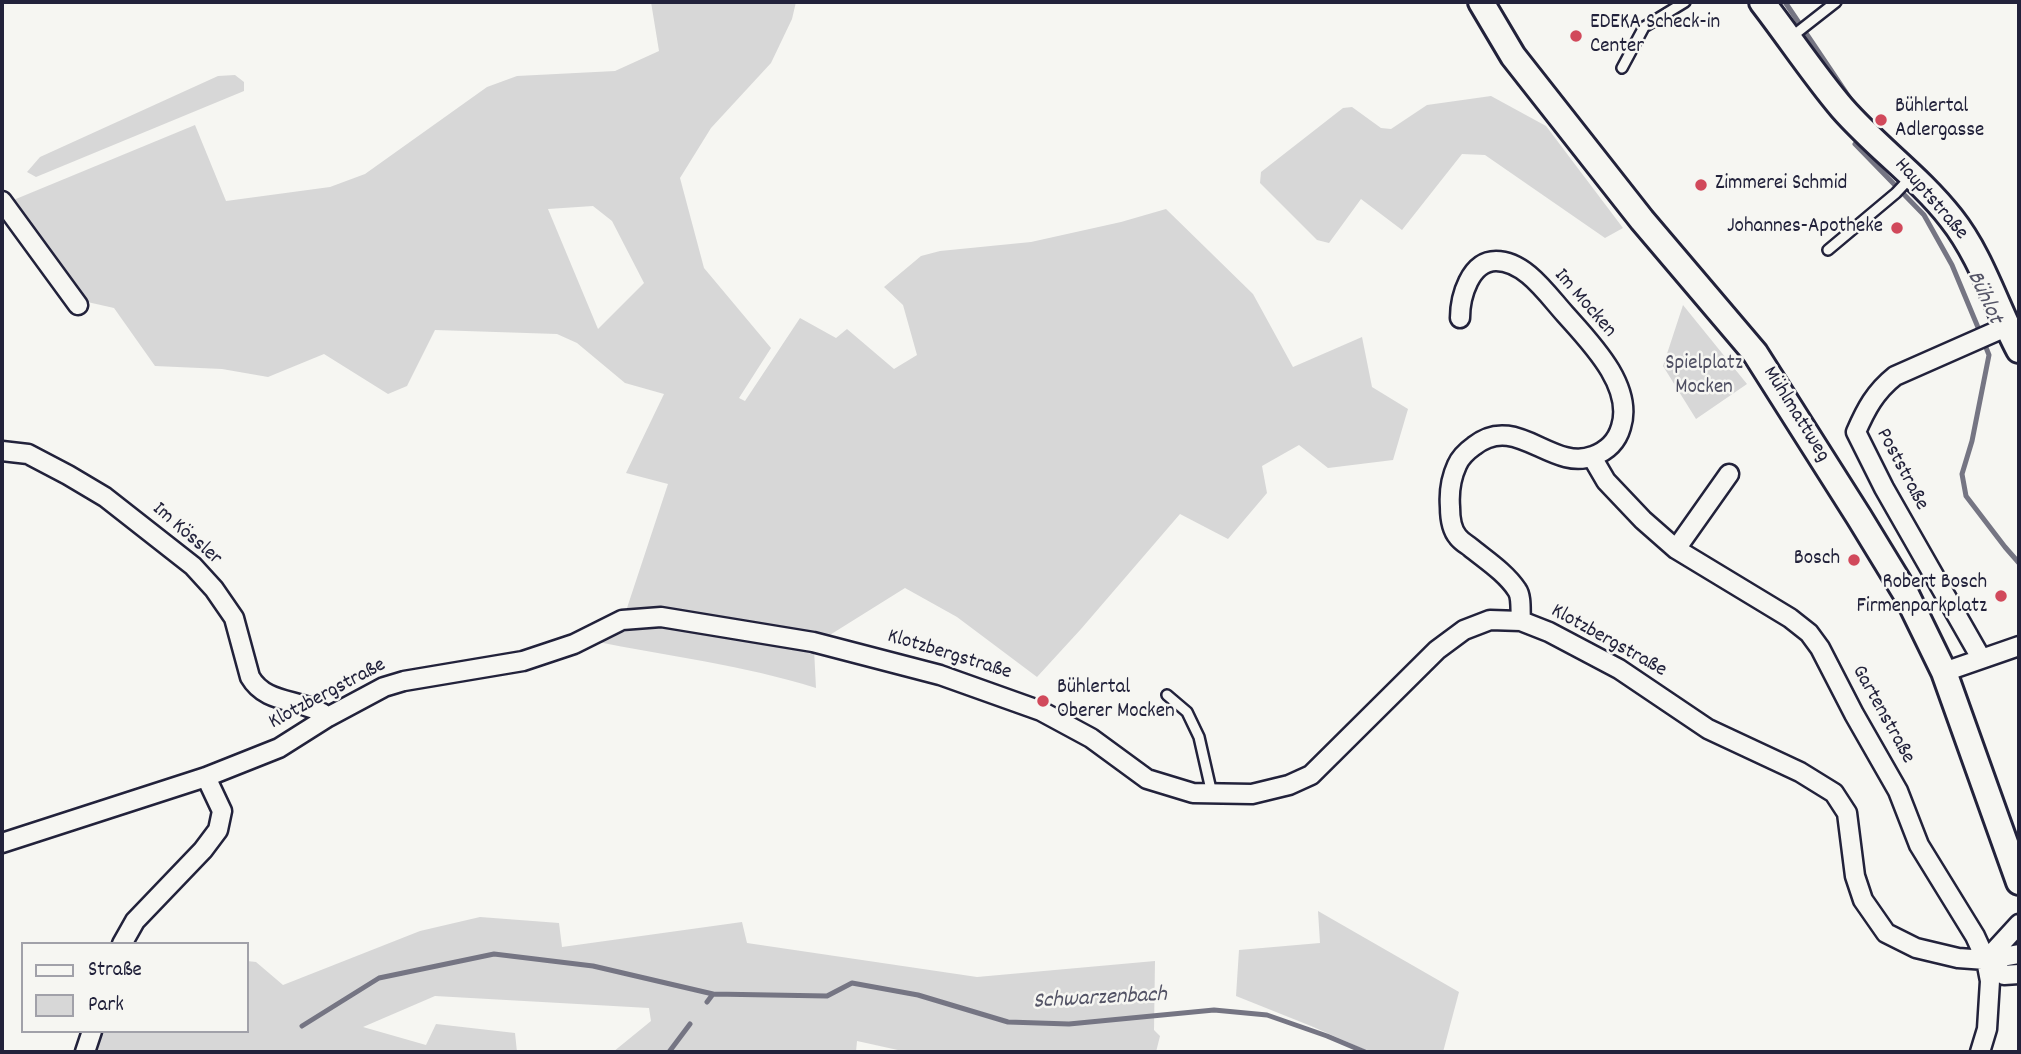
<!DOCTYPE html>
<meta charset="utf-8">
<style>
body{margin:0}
#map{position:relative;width:2021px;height:1054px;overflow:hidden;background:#f6f6f2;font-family:Dekko,sans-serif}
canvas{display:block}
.frame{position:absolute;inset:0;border:4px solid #22223b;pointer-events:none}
.legend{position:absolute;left:21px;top:942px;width:228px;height:91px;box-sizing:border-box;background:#f6f6f2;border:2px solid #a1a1a9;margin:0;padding:9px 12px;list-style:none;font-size:21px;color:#22223b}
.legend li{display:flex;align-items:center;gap:14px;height:35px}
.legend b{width:35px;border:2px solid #a1a1a9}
</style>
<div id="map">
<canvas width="2021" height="1054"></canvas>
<div class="frame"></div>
<ul class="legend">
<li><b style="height:9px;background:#f6f6f2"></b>Straße</li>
<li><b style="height:19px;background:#d7d7d7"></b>Park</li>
</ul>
</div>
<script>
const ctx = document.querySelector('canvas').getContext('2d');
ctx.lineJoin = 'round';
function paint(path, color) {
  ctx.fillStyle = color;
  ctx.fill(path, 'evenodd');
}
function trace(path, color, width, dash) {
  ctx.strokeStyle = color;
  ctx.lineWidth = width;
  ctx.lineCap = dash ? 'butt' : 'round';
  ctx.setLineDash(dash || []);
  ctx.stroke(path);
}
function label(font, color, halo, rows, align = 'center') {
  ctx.font = font + ' Dekko,sans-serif';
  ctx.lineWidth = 5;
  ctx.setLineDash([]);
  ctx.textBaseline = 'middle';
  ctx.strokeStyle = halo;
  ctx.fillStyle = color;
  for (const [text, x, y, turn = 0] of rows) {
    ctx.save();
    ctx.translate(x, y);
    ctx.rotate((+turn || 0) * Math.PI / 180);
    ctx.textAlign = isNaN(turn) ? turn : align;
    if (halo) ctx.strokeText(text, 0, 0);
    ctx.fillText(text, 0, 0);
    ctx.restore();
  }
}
const green = new Path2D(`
 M 651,2 L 796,2 L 792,19 L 771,63 L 711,128 L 680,178 L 704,268 L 771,348 L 739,398 L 745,401 L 800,318 L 836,338 L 847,329 L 894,369 L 917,355 L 903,305 L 884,287 L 921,256 L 940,251 L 1031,242 L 1121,222 L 1166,209 L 1253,294 L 1293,367 L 1362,337 L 1372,387 L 1408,409 L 1393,460 L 1328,468 L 1299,445 L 1262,466 L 1267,493 L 1228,539 L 1180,514 L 1081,629 L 1037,677 L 957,617 L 905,588 L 825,638 L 669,608 L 627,608 L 668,484 L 626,473 L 664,394 L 625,383 L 577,343 L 557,334 L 435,330 L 407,386 L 388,394 L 324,354 L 268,377 L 222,369 L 155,366 L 114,308 L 83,301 L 11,201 L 195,125 L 226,201 L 330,187 L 365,174 L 487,87 L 517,76 L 615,71 L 659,51 ZM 593,206 L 612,221 L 644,283 L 598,329 L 548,209 Z
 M 235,75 L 244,82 L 244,91 L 36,177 L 27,172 L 40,157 L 218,76 Z
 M 1491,96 L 1546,126 L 1623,228 L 1605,238 L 1485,155 L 1462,154 L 1402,230 L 1361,199 L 1329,243 L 1317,240 L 1260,183 L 1261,172 L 1343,108 L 1352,107 L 1381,128 L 1391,129 L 1427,105 Z
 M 1683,305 L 1747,384 L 1696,419 L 1663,366 Z
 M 659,624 L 814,649 L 816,688 C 743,665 668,656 593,641 L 632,625 Z
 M 1318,911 L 1459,992 L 1443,1052 L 1370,1052 L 1311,1026 L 1236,996 L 1239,950 L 1320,943 Z
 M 480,917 L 559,923 L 562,947 L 742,922 L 747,943 L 977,977 L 1155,961 L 1154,1030 L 1160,1036 L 1156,1052 L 907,1052 L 857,1041 L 856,1052 L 613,1052 L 651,1021 L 649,1008 L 435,996 L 363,1027 L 426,1045 L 436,1024 L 515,1033 L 517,1052 L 80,1052 L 89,1031 L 247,1031 L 247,961 L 256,962 L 283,985 L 420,931 Z`);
const stream = new Path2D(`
 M 1785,2 L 1855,106
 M 1855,144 L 1924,215 L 1952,265 L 1977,325 L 1989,355 L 1972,441 L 1962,474 L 1966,496 L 2005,547 L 2019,563
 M 713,994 L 827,996 L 852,983 L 918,995 L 1008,1022 L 1069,1024 L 1214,1010 L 1267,1015 L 1327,1036 L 1365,1052
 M 302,1026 L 379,978 L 494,954 L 593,966 L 713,994 L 707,1002
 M 669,1052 L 690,1024`);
const lane = new Path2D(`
 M 1790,38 L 1836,2
 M 1622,68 L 1644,27 L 1685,2
 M 1828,250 L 1896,193 L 1911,177
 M 1167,695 L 1187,712 L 1199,737 L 1212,794`);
const street = new Path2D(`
 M 2,201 L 78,305
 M 1460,318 C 1460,297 1470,261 1496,261 C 1525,261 1547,294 1565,314 C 1590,342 1634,386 1621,427 C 1617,441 1607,451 1593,456 C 1552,472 1516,412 1474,446 C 1467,451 1460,458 1457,465 C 1451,478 1449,494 1450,507 C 1450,517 1451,529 1458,537 C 1461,541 1466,544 1470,547 C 1486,560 1506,573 1517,590 C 1522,597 1520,612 1521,621
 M 2,451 L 28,454 L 68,475 L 105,497 L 193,566 L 214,589 L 234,618 L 250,677 C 264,701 290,699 314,709 C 319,711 324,714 328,717
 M 1592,457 L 1606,481 L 1643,520 L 1676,549 L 1790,618 L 1809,633 L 1820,648 L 1854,714 L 1898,791 L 1919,845 L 1975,936 L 1986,960 L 1990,981 L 1987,1029 L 1980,1052
 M 1676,549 L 1729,474
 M 1981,658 L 1884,488 L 1856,432 C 1866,409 1875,392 1895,376 L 2006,327
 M 1944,672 L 2019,646
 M 2,843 L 206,777 L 279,748 L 328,717 L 384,687 L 404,681 L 523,661 L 574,644 L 622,620 L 661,617 L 813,642 L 940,675 L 1041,711 L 1091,738 L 1147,779 L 1193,793 L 1252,794 L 1289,785 L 1311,775 L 1437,650 L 1464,630 L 1490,620 L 1521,621 L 1549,632 L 1619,669 L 1708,729 L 1800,772 L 1834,793 L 1847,813 L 1855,876 L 1863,900 L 1886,933 L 1916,948 L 1958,958 L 1986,960 L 2019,954
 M 122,944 L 135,921 L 203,850 L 218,830 L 222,811 L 206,777
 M 1986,960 L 2019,924
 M 1986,960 L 2004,975 L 2019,974
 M 85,1052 L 92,1031`);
const secondary = new Path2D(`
 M 1481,2 L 1513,56 L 1642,220 L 1755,353 L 1859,517 L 1906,594 L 1944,672 L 2019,882
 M 1762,2 C 1789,37 1814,75 1842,108 C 1876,147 1919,177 1951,218 C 1982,257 1996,307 2019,350`);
const markers = [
 [1576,36,7,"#d1495b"],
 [1881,120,7,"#d1495b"],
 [1701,185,7,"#d1495b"],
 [1897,228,7,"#d1495b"],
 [1854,560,7,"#d1495b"],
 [2001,596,7,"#d1495b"],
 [1043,701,7,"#d1495b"]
];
const poiNames = [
 ["EDEKA Scheck-in",1590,24],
 ["Center",1590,48],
 ["Bühlertal",1895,108],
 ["Adlergasse",1895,132],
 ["Zimmerei Schmid",1715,185],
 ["Johannes-Apotheke",1883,228,"right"],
 ["Bosch",1840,560,"right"],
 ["Robert Bosch",1987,584,"right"],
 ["Firmenparkplatz",1987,608,"right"],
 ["Bühlertal",1057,689],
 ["Oberer Mocken",1057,713]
];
const streetNames = [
 ["Hauptstraße",1930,200,49],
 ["Im Mocken",1584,304,49],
 ["Mühlmattweg",1795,415,58],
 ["Poststraße",1901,470,62],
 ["Im Kössler",186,535,41],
 ["Klotzbergstraße",1608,642,29],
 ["Klotzbergstraße",949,656,17],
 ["Klotzbergstraße",328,695,-28],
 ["Gartenstraße",1882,715,61]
];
const parkNames = [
 ["Spielplatz",1704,365],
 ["Mocken",1704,389]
];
const waterNames = [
 ["Bühlot",1983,298,65],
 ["Schwarzenbach",1100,1000,-3]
];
paint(green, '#d7d7d7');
trace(stream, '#757583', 5);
trace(lane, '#22223b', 14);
trace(street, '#22223b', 23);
trace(secondary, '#22223b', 30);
trace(lane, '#f6f6f2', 9);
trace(street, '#f6f6f2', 18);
trace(secondary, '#f6f6f2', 24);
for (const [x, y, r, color] of markers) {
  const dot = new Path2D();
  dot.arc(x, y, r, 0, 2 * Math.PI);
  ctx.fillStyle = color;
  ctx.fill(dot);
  trace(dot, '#f6f6f2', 2.5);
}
label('21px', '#22223b', '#f6f6f2', poiNames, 'left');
label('21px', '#22223b', '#f6f6f2', streetNames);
label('21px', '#4f4f62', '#f6f6f2', parkNames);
label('italic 23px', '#535365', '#f6f6f2', waterNames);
</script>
